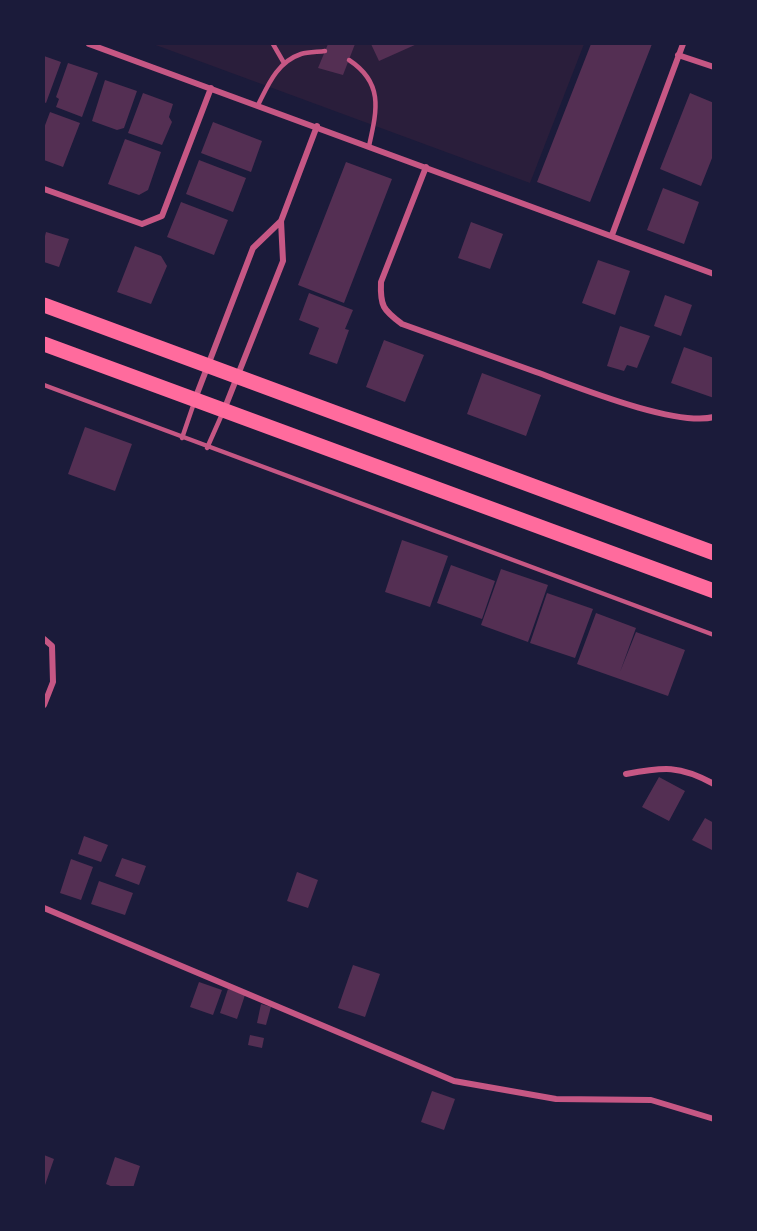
<!DOCTYPE html>
<style>
body{margin:0}
#map{position:relative;width:757px;height:1231px;overflow:hidden;background:#1b1b3a;font-family:Figtree,sans-serif}
canvas{display:block}
.frame{position:absolute;inset:0;border:45px solid #1b1b3a;pointer-events:none}
</style>
<div id="map">
<canvas width="757" height="1231"></canvas>
<div class="frame"></div>
</div>
<script>
const ctx = document.querySelector('canvas').getContext('2d');
ctx.lineJoin = 'round';
function paint(path, color) {
  ctx.fillStyle = color;
  ctx.fill(path, 'evenodd');
}
function trace(path, color, width, dash) {
  ctx.strokeStyle = color;
  ctx.lineWidth = width;
  ctx.lineCap = dash ? 'butt' : 'round';
  ctx.setLineDash(dash || []);
  ctx.stroke(path);
}
const green = new Path2D(`
 M 153,44 L 584,44 L 530,183 Z`);
const building = new Path2D(`
 M 328,44 L 355,44 L 343,75 L 318,68 Z
 M 371,44 L 417,44 L 379,61 Z
 M 591,44 L 652,44 L 590,202 L 537,182 Z
 M 44,56 L 61,62 L 46,103 L 44,102 Z
 M 68,63 L 98,73 L 82,117 L 56,107 L 59,99 L 56,97 Z
 M 105,80 L 137,91 L 124,128 L 117,130 L 92,121 Z
 M 143,93 L 173,104 L 169,117 L 172,122 L 162,145 L 128,133 Z
 M 690,93 L 714,103 L 714,153 L 701,186 L 660,169 Z
 M 50,112 L 80,123 L 63,167 L 44,160 L 44,128 Z
 M 213,122 L 262,141 L 251,172 L 201,153 Z
 M 125,139 L 161,152 L 148,190 L 139,195 L 108,184 Z
 M 199,160 L 246,178 L 233,212 L 186,194 Z
 M 346,162 L 392,179 L 344,303 L 298,285 Z
 M 663,188 L 699,202 L 684,244 L 647,230 Z
 M 181,202 L 228,220 L 214,255 L 167,237 Z
 M 471,222 L 503,234 L 490,269 L 458,258 Z
 M 46,232 L 69,239 L 59,267 L 44,262 L 44,240 Z
 M 135,246 L 161,256 L 167,266 L 151,304 L 117,292 Z
 M 598,260 L 630,271 L 615,315 L 582,303 Z
 M 309,293 L 353,310 L 345,329 L 349,330 L 337,364 L 309,354 L 319,328 L 299,320 Z
 M 665,295 L 692,305 L 681,336 L 654,326 Z
 M 620,326 L 650,336 L 637,368 L 627,365 L 624,371 L 607,366 Z
 M 384,340 L 424,355 L 405,402 L 366,387 Z
 M 684,347 L 714,358 L 714,398 L 671,383 Z
 M 482,373 L 541,395 L 526,436 L 467,414 Z
 M 85,427 L 132,444 L 115,491 L 68,474 Z
 M 402,540 L 448,556 L 430,607 L 385,592 Z
 M 451,565 L 495,581 L 482,619 L 437,603 Z
 M 501,569 L 548,585 L 528,642 L 481,625 Z
 M 547,593 L 593,609 L 575,658 L 530,643 Z
 M 596,613 L 636,628 L 620,672 L 636,632 L 685,650 L 668,696 L 577,664 Z
 M 659,777 L 685,791 L 669,821 L 642,807 Z
 M 705,818 L 714,823 L 714,851 L 692,840 Z
 M 84,836 L 108,845 L 101,862 L 78,854 Z
 M 122,858 L 146,866 L 139,885 L 115,876 Z
 M 71,859 L 93,867 L 81,900 L 60,893 Z
 M 297,872 L 318,880 L 308,908 L 287,901 Z
 M 99,881 L 133,893 L 125,915 L 91,904 Z
 M 353,965 L 380,974 L 365,1017 L 338,1008 Z
 M 199,982 L 222,990 L 213,1015 L 190,1007 Z
 M 228,989 L 245,995 L 237,1019 L 220,1013 Z
 M 261,1004 L 271,1007 L 266,1025 L 257,1023 Z
 M 250,1035 L 264,1038 L 262,1048 L 248,1045 Z
 M 432,1091 L 455,1099 L 444,1130 L 421,1122 Z
 M 44,1155 L 54,1159 L 44,1188 Z
 M 115,1157 L 140,1166 L 133,1188 L 115,1188 L 106,1184 Z`);
const service = new Path2D(`
 M 273,44 L 284,63
 M 349,60 C 384,83 377,110 369,146
 M 258,105 C 268,85 277,62 301,54 C 308,52 318,52 325,51
 M 44,385 L 714,635
 M 182,438 L 194,403
 M 207,448 L 223,412`);
const minor = new Path2D(`
 M 89,44 L 714,274
 M 678,55 L 714,67
 M 426,167 L 381,282 C 380,306 383,310 402,324 C 447,340 491,356 536,372 C 575,386 675,427 714,417
 M 44,189 L 142,224 L 162,216 L 211,88
 M 612,235 L 683,44
 M 195,399 L 253,248 L 281,221
 M 224,410 L 283,261 L 281,221 L 317,126
 M 44,639 L 52,646 L 53,682 L 44,705
 M 626,774 C 664,767 679,765 714,784
 M 44,908 L 454,1081 L 556,1099 L 651,1100 L 714,1119`);
const primary = new Path2D(`
 M 44,305 L 714,553
 M 44,344 L 714,591`);
paint(green, '#2a1e3b');
paint(building, '#542f53');
trace(service, '#c65784', 4.5);
trace(minor, '#c65784', 6);
trace(primary, '#ff6b9d', 15);
</script>
